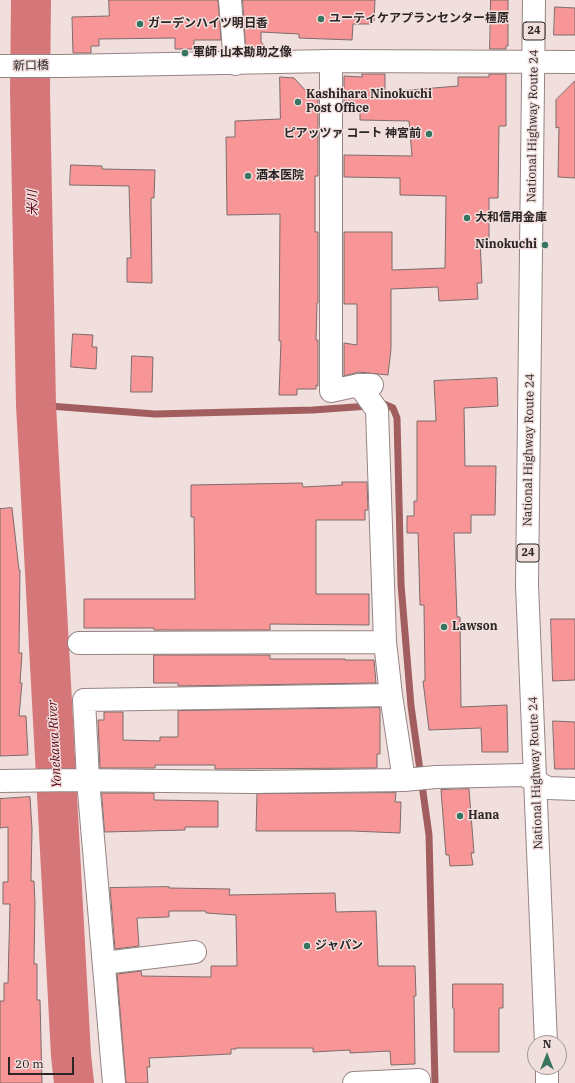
<!DOCTYPE html>
<meta charset="utf-8">
<style>
body{margin:0}
#map{position:relative;width:575px;height:1083px;overflow:hidden;background:#f1dfde;font-family:"IBM Plex Serif",serif}
canvas{display:block}
.north{position:absolute;left:527px;top:1035px;width:40px;height:40px;box-sizing:border-box;background:#f1dfde;border:1px solid #a29594;border-radius:50%;rotate:0deg;font-size:11px;font-weight:700;line-height:16px;text-align:center;color:#2b2524}
.north::after{content:'';display:block;margin:auto;width:14px;height:18px;background:#387561;clip-path:polygon(50% 0,100% 100%,50% 72%,0 100%)}
.scale{position:absolute;left:8px;top:1057px;width:66px;height:18px;box-sizing:border-box;border:2px solid #2b2524;border-top:0;padding-left:5px;font-size:12px;line-height:14px;white-space:nowrap;color:#2b2524;-webkit-text-stroke:3px #f1dfde;paint-order:stroke}
</style>
<div id="map">
<canvas width="575" height="1083"></canvas>
<div class="north">N</div>
<div class="scale">20 m</div>
</div>
<script>
const ctx = document.querySelector('canvas').getContext('2d');
ctx.lineJoin = 'round';
function trace(path, color, width, dash) {
  ctx.strokeStyle = color;
  ctx.lineWidth = width;
  ctx.lineCap = dash ? 'butt' : 'round';
  ctx.setLineDash(dash || []);
  ctx.stroke(path);
}
function paint(path, color) {
  ctx.fillStyle = color;
  ctx.fill(path, 'evenodd');
}
function label(font, color, halo, rows, align = 'center') {
  ctx.font = font + ' "IBM Plex Serif","Noto Sans JP",serif';
  ctx.lineWidth = 3;
  ctx.setLineDash([]);
  ctx.textBaseline = 'middle';
  ctx.strokeStyle = halo;
  ctx.fillStyle = color;
  for (const [text, x, y, turn = 0] of rows) {
    ctx.save();
    ctx.translate(x, y);
    ctx.rotate((+turn || 0) * Math.PI / 180);
    ctx.textAlign = isNaN(turn) ? turn : align;
    if (halo) ctx.strokeText(text, 0, 0);
    ctx.fillText(text, 0, 0);
    ctx.restore();
  }
}
const stream = new Path2D(`
 M 36,405 L 155,414 L 313,410 L 369,406
 M 379,405 L 384,404 L 393,408 L 397,418 L 401,584 L 411,706 L 429,835 L 435,1083`);
const river = new Path2D(`
 M 31,0 L 30,92 L 36,405 L 71,1055 L 74,1083`);
const building = new Path2D(`
 M 109,0 L 218,0 L 221,40 L 194,40 L 194,49 L 175,49 L 175,38 L 99,39 L 99,46 L 91,46 L 91,53 L 73,53 L 72,17 L 109,16 Z
 M 243,0 L 375,0 L 374,21 L 370,21 L 370,24 L 353,24 L 352,40 L 299,38 L 299,34 L 261,32 L 261,42 L 266,47 L 246,48 Z
 M 491,0 L 508,0 L 508,46 L 506,46 L 506,49 L 490,49 Z
 M 555,7 L 575,8 L 575,35 L 554,35 Z
 M 362,74 L 385,74 L 385,92 L 458,86 L 458,77 L 489,77 L 489,74 L 506,74 L 506,126 L 499,126 L 498,198 L 489,198 L 489,239 L 480,239 L 482,283 L 477,283 L 478,299 L 439,301 L 438,287 L 391,289 L 391,349 L 388,375 L 359,372 L 344,376 L 344,343 L 357,345 L 357,304 L 344,304 L 344,232 L 392,232 L 392,270 L 445,268 L 446,196 L 400,195 L 400,178 L 344,177 L 344,155 L 412,156 L 409,121 L 360,120 L 360,109 L 344,109 L 344,76 L 362,77 Z
 M 280,77 L 294,78 L 308,93 L 318,94 L 318,176 L 315,176 L 315,232 L 318,232 L 318,303 L 317,303 L 316,340 L 318,340 L 318,386 L 316,385 L 316,389 L 297,389 L 297,395 L 279,395 L 281,341 L 279,341 L 280,214 L 227,215 L 226,137 L 235,137 L 235,121 L 280,119 Z
 M 575,81 L 575,178 L 558,177 L 559,127 L 556,128 L 556,100 Z
 M 71,165 L 102,166 L 102,169 L 155,170 L 154,198 L 151,198 L 152,283 L 127,282 L 127,258 L 131,258 L 129,186 L 70,185 Z
 M 73,334 L 93,335 L 92,347 L 97,347 L 96,369 L 71,367 Z
 M 132,356 L 153,357 L 152,392 L 131,392 Z
 M 497,378 L 498,406 L 464,408 L 465,466 L 496,466 L 495,515 L 471,515 L 471,533 L 454,533 L 457,617 L 460,617 L 461,707 L 507,705 L 508,752 L 482,752 L 481,728 L 429,730 L 423,681 L 425,681 L 424,605 L 420,605 L 418,533 L 407,533 L 407,516 L 414,516 L 414,501 L 417,501 L 417,421 L 436,421 L 434,381 Z
 M 342,482 L 367,482 L 368,510 L 365,510 L 365,520 L 316,520 L 316,594 L 369,594 L 369,625 L 270,624 L 270,630 L 154,630 L 154,628 L 84,628 L 84,599 L 195,599 L 194,517 L 191,517 L 191,485 L 302,483 L 303,487 L 342,485 Z
 M 12,508 L 19,570 L 20,570 L 19,653 L 22,653 L 20,683 L 22,683 L 19,716 L 26,716 L 28,755 L 0,756 L 0,509 Z
 M 551,619 L 575,619 L 575,680 L 553,681 Z
 M 154,655 L 270,655 L 270,659 L 345,659 L 345,660 L 374,660 L 376,683 L 178,686 L 178,683 L 154,683 Z
 M 380,708 L 380,754 L 377,754 L 377,768 L 215,769 L 215,765 L 155,765 L 155,768 L 100,768 L 98,720 L 104,720 L 104,712 L 123,712 L 123,740 L 160,741 L 160,737 L 178,737 L 178,711 Z
 M 553,721 L 575,722 L 575,769 L 555,769 Z
 M 469,789 L 474,853 L 471,853 L 473,865 L 450,866 L 449,855 L 446,855 L 441,790 Z
 M 102,793 L 154,793 L 154,800 L 218,801 L 218,827 L 185,827 L 185,830 L 105,832 Z
 M 396,793 L 395,802 L 401,802 L 400,833 L 352,831 L 256,831 L 257,794 Z
 M 30,797 L 32,829 L 31,881 L 34,881 L 35,904 L 34,964 L 37,964 L 37,1000 L 40,1000 L 42,1083 L 0,1083 L 0,1001 L 4,1001 L 4,983 L 8,983 L 10,904 L 3,904 L 3,882 L 8,882 L 8,827 L 0,828 L 0,799 Z
 M 169,887 L 169,888 L 230,889 L 229,895 L 335,893 L 336,912 L 376,911 L 378,966 L 415,966 L 416,996 L 414,996 L 415,1064 L 391,1065 L 390,1051 L 350,1053 L 350,1050 L 313,1052 L 313,1048 L 236,1048 L 236,1049 L 231,1049 L 231,1054 L 149,1058 L 150,1067 L 147,1067 L 148,1083 L 126,1083 L 117,974 L 141,971 L 142,976 L 211,977 L 211,966 L 237,966 L 236,915 L 206,913 L 206,911 L 169,911 L 169,917 L 137,918 L 139,946 L 115,949 L 110,888 Z
 M 453,984 L 503,984 L 503,1008 L 499,1008 L 499,1052 L 454,1052 L 454,1008 L 453,1008 Z`);
const minor = new Path2D(`
 M 230,0 L 235,64
 M 331,61 L 331,391 L 359,385 L 372,385
 M 0,66 L 62,66
 M 359,385 L 377,410 L 385,642 L 391,695 L 404,780
 M 79,643 L 385,642
 M 0,781 L 78,780 L 253,782 L 404,780 L 436,777 L 524,775 L 548,788 L 575,789
 M 104,963 L 195,952
 M 114,1083 L 88,780 L 84,700 L 391,695
 M 354,1083 L 419,1080 L 419,1083`);
const tertiary = new Path2D(`
 M 62,66 L 331,61 L 575,62`);
const trunk = new Path2D(`
 M 534,0 L 527,585 L 546,1043
 M 547,1067 L 547,1083`);
const markers = [
 [321,19,4,"#387561"],
 [140,24,4,"#387561"],
 [185,53,4,"#387561"],
 [298,102,4,"#387561"],
 [429,134,4,"#387561"],
 [248,176,4,"#387561"],
 [467,218,4,"#387561"],
 [545,245,4,"#387561"],
 [444,627,4,"#387561"],
 [460,816,4,"#387561"],
 [307,946,4,"#387561"]
];
const shields = [
 [534,31,22],
 [528,553,22]
];
const shieldNames = [
 ["24",534,31],
 ["24",528,553]
];
const poiNames = [
 ["ユーティケアプランセンター橿原",329,19],
 ["ガーデンハイツ明日香",148,24],
 ["軍師 山本勘助之像",193,53],
 ["Kashihara Ninokuchi",306,95],
 ["Post Office",306,109],
 ["ピアッツァ コート 神宮前",421,134,"right"],
 ["酒本医院",256,176],
 ["大和信用金庫",475,218],
 ["Ninokuchi",537,245,"right"],
 ["Lawson",452,627],
 ["Hana",468,816],
 ["ジャパン",315,946]
];
const streetNames = [
 ["新口橋",31,66,-1],
 ["National Highway Route 24",533,126,-89],
 ["National Highway Route 24",529,450,-89],
 ["National Highway Route 24",536,773,-92]
];
const waterNames = [
 ["米川",33,203,-91],
 ["Yonekawa River",55,744,-93]
];
trace(stream, '#a25e5f', 7);
trace(river, '#d57778', 40);
paint(building, '#f89596');
trace(building, '#7c6c6b', 1);
trace(minor, '#958483', 24);
trace(tertiary, '#958483', 24);
trace(trunk, '#958483', 24);
trace(minor, '#fff', 22);
trace(tertiary, '#fff', 22);
trace(trunk, '#fff', 22);
for (const [x, y, r, color] of markers) {
  const dot = new Path2D();
  dot.arc(x, y, r, 0, 2 * Math.PI);
  ctx.fillStyle = color;
  ctx.fill(dot);
  trace(dot, '#f1dfde', 1.5);
}
for (const [x, y, w] of shields) {
  const box = new Path2D();
  box.roundRect(x - w / 2, y - 9, w, 18, 3);
  ctx.fillStyle = '#f1dfde';
  ctx.fill(box);
  trace(box, '#2b2524', 1);
}
label('bold 11px', '#2b2524', null, shieldNames);
label('bold 12px', '#2b2524', '#f1dfde', poiNames, 'left');
label('12px', '#2b2524', '#f1dfde', streetNames);
label('italic 13px', '#5b0113', '#f1dfde', waterNames);
</script>
